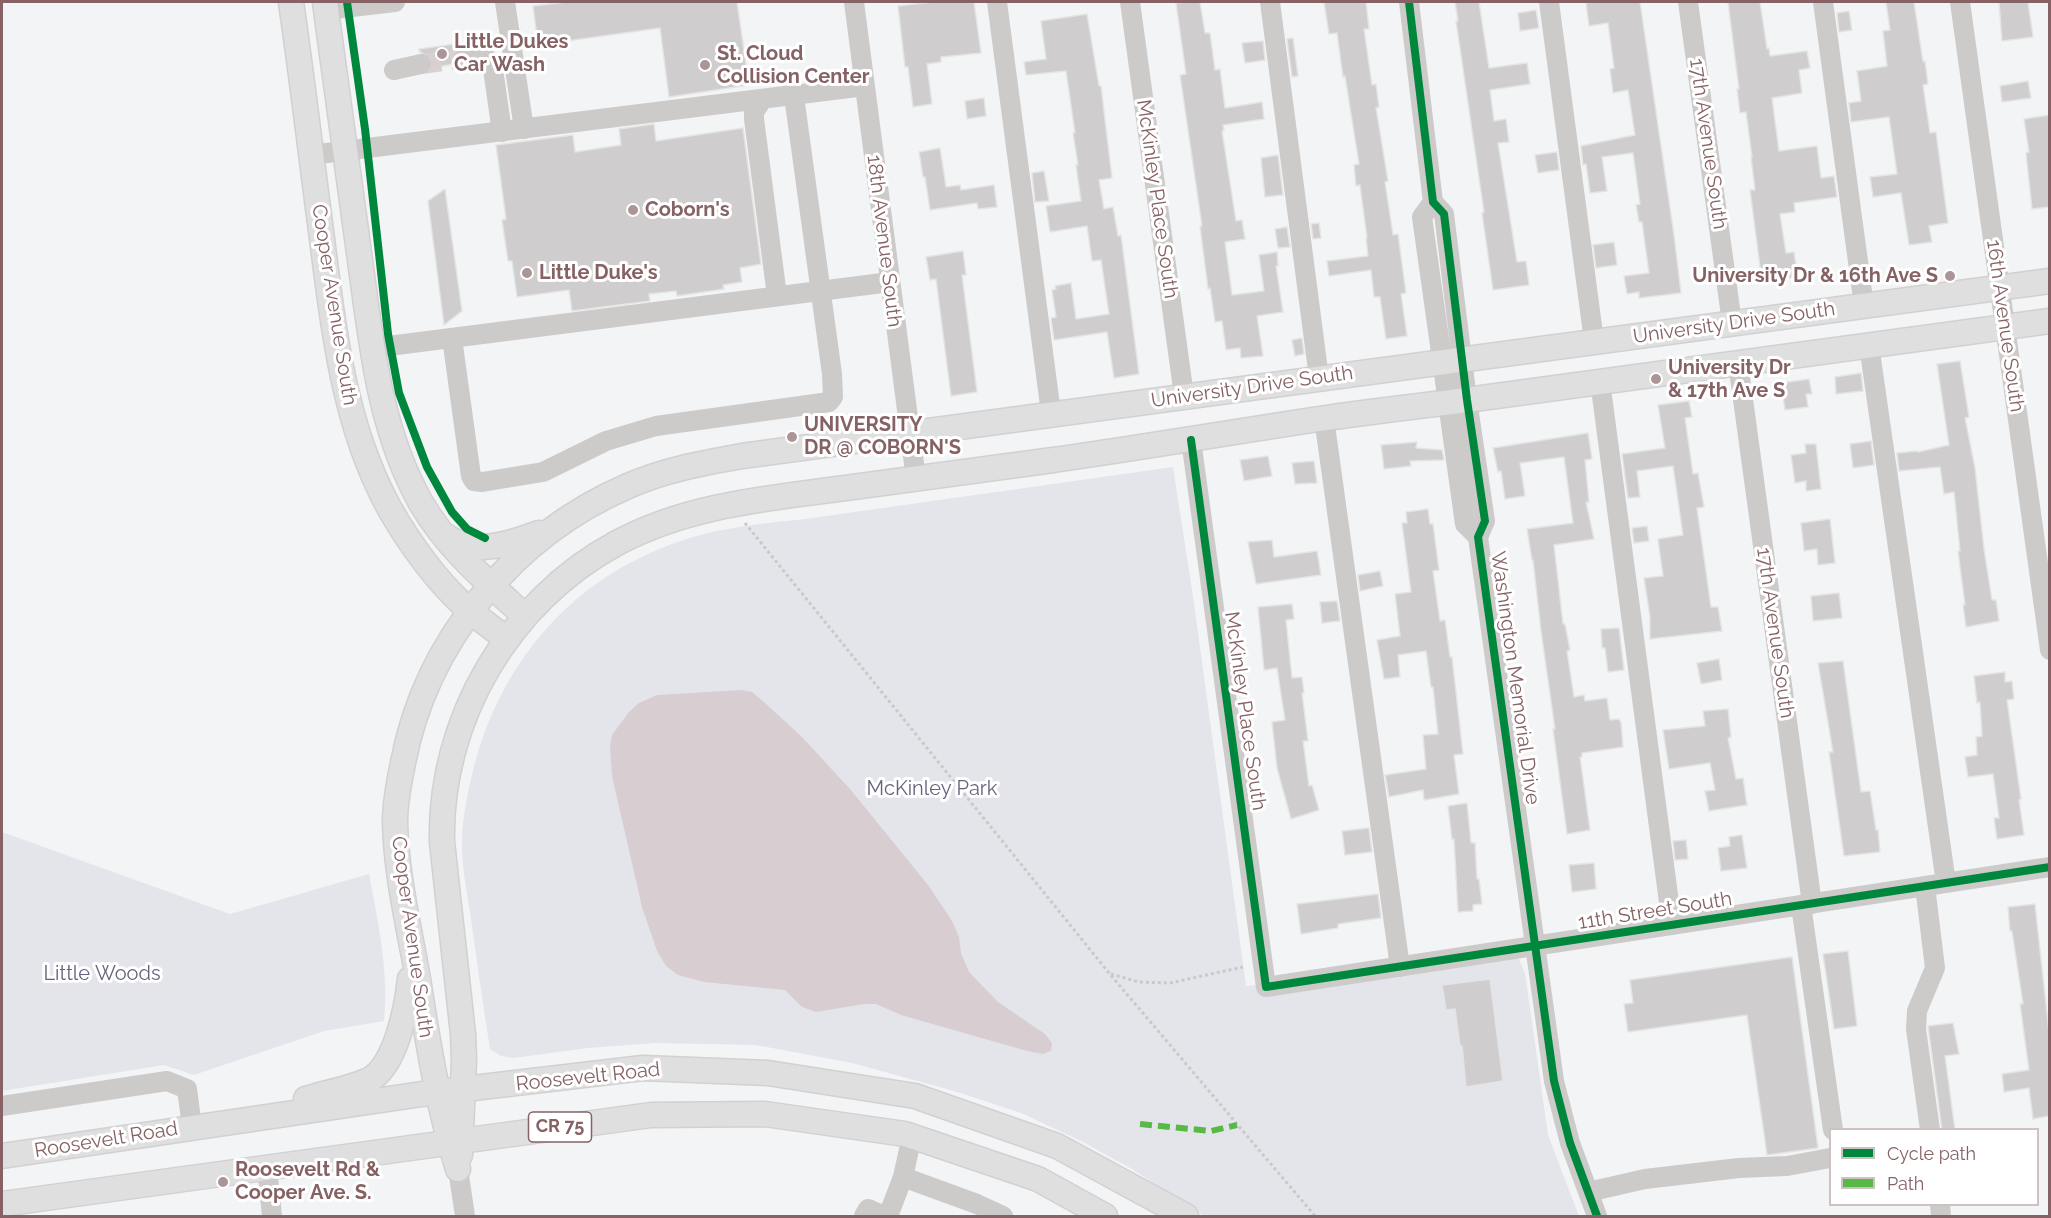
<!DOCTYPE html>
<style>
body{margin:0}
#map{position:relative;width:2051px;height:1218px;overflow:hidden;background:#f3f4f5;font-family:Raleway,sans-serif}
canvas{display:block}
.frame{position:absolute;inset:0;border:3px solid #866265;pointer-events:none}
.legend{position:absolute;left:1829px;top:1128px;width:210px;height:78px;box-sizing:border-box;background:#fff;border:2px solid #cfc0c1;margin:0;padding:8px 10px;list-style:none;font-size:18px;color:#866265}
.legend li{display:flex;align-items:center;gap:12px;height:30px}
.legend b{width:30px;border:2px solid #cfc0c1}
</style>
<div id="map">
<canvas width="2051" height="1218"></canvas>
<div class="frame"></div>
<ul class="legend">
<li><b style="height:8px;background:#00873e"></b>Cycle path</li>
<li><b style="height:8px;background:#58b947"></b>Path</li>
</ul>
</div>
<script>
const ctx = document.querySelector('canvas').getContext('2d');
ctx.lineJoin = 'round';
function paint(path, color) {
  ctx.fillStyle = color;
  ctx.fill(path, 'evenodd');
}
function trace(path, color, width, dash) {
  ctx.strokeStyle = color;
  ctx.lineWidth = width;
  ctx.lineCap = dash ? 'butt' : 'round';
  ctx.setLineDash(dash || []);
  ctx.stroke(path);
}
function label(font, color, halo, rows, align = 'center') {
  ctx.font = font + ' Raleway,sans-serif';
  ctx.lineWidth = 6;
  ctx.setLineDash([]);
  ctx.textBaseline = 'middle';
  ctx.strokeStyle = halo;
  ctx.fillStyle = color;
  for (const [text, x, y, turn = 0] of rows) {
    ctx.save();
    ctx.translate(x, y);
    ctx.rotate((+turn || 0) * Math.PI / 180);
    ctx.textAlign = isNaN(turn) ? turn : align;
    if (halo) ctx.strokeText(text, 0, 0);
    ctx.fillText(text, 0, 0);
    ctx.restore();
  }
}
const green = new Path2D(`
 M 1173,467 L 1194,603 L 1246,986 L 1510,956 L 1519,959 L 1525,973 L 1548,1135 L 1579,1216 L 1204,1216 L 1132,1169 L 1081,1141 L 1021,1113 L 954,1091 L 852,1063 L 756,1045 L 657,1043 L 588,1048 L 514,1058 L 501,1056 L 490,1049 C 483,1006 477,962 471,919 C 467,892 461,864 462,837 C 463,816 467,796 472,775 C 497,669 565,585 667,546 C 712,528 758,524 805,519 Z
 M 2,832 L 230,914 L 369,874 C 378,922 389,971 384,1021 L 324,1031 L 194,1075 L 164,1065 L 2,1091 Z`);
const water = new Path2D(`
 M 741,690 L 752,692 L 765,703 L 802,737 L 850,789 L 928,885 L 952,921 L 959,937 L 961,953 L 969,972 L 998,1002 L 1045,1034 L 1052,1043 L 1051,1051 L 1043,1054 L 1027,1051 L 901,1015 L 876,1004 L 864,1004 L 816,1012 L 802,1007 L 785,990 L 704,982 L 678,975 L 666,966 L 657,951 L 642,907 L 612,776 L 610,746 L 612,735 L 629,712 L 639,703 L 657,695 Z`);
const building = new Path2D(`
 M 567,2 L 737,2 L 749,85 L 669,97 L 660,28 L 538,45 L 533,6 Z
 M 933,2 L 974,2 L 981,53 L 941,57 L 941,62 L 927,64 L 932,104 L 913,107 L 908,67 L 905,67 L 898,6 Z
 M 1188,2 L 1200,2 L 1205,33 L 1210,33 L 1215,70 L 1220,69 L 1225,108 L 1262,102 L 1264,119 L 1223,125 L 1224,131 L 1222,131 L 1236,221 L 1242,220 L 1245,239 L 1225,242 L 1232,295 L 1264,291 L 1259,255 L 1277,252 L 1278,266 L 1276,266 L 1283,312 L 1257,316 L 1263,356 L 1241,358 L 1240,348 L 1226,350 L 1222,321 L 1215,322 L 1210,288 L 1208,289 L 1200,226 L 1202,226 L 1180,75 L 1186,74 L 1176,3 Z
 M 1324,2 L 1366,2 L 1369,29 L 1364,29 L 1372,85 L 1376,84 L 1379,107 L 1376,108 L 1388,181 L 1385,182 L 1393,235 L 1398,234 L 1406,293 L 1401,294 L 1407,336 L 1386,339 L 1380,297 L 1374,297 L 1371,270 L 1329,276 L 1327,261 L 1368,256 L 1366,238 L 1367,238 L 1360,185 L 1356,186 L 1354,165 L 1359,164 L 1345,76 L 1343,77 L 1337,33 L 1329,34 Z
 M 1455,2 L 1479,2 L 1489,68 L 1527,63 L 1530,84 L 1490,90 L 1494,121 L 1506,119 L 1509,142 L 1498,143 L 1517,262 L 1526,261 L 1529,285 L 1493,290 L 1482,213 L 1484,212 L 1456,21 L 1458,21 Z
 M 1595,2 L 1640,2 L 1674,235 L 1681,293 L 1639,298 L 1639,292 L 1627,294 L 1624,276 L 1649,273 L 1642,222 L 1639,222 L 1636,205 L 1640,204 L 1633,153 L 1602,157 L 1607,191 L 1590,193 L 1586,164 L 1583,165 L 1581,146 L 1635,135 L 1628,90 L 1613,93 L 1610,69 L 1614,68 L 1608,23 L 1589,26 L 1586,3 Z
 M 1728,2 L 1760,2 L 1767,49 L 1769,48 L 1770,56 L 1807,51 L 1810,68 L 1799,70 L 1802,93 L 1772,98 L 1779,151 L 1817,146 L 1821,178 L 1834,176 L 1837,197 L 1794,203 L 1795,212 L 1780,214 L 1786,253 L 1794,252 L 1798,277 L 1762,282 L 1750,190 L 1755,190 L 1751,157 L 1752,157 L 1746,112 L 1740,113 L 1737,89 L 1739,89 Z
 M 1886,2 L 1914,2 L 1923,62 L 1925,61 L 1928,84 L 1923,85 L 1930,133 L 1936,132 L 1948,223 L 1929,226 L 1932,242 L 1909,245 L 1901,193 L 1873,197 L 1870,177 L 1897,174 L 1889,117 L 1851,122 L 1849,103 L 1861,101 L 1857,71 L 1887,66 L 1883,31 L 1890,30 Z
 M 1999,2 L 2028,2 L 2033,37 L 2002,41 Z
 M 1536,10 L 1539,28 L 1520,31 L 1518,13 Z
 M 1849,11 L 1852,30 L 1839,32 L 1837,13 Z
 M 1087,14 L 1099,86 L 1101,86 L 1112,178 L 1099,180 L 1104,209 L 1113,207 L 1118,236 L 1121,235 L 1139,374 L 1114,378 L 1107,332 L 1054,340 L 1051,318 L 1056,317 L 1052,290 L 1056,289 L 1055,286 L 1071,283 L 1076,319 L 1109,314 L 1101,260 L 1092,261 L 1087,226 L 1050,232 L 1046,206 L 1081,201 L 1076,165 L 1078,165 L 1073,133 L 1075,133 L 1066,71 L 1026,75 L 1024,62 L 1046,59 L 1041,21 Z
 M 1293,38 L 1298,76 L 1292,77 L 1287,39 Z
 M 1263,41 L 1265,60 L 1245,63 L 1242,43 Z
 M 462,43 L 463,46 L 458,48 L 453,53 L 452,59 L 454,64 L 432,68 L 430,56 L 420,52 L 419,49 Z
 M 2028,81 L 2031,98 L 2002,102 L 2000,86 Z
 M 984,98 L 986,116 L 967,119 L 965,101 Z
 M 2049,115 L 2049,207 L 2032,209 L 2026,153 L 2029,152 L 2024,119 Z
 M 654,124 L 656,141 L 743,128 L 761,264 L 740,268 L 742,282 L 723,285 L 724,289 L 677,296 L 676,291 L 649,294 L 650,301 L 572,311 L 569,290 L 517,297 L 512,261 L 508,261 L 502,220 L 506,219 L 496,145 L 573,135 L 575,152 L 621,145 L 619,129 Z
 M 940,148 L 946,187 L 960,185 L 961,190 L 994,185 L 997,207 L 978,209 L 977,203 L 930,210 L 925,177 L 923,177 L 919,152 Z
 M 1557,152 L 1559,170 L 1538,173 L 1535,155 Z
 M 1278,155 L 1283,195 L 1265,197 L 1261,158 Z
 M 1044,171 L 1049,201 L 1035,202 L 1032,173 Z
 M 445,189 L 462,311 L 444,325 L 428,201 Z
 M 1319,223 L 1321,238 L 1313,239 L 1311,224 Z
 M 1287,227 L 1290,247 L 1278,248 L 1275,229 Z
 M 1614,242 L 1617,265 L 1596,268 L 1593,245 Z
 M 963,251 L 966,275 L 962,275 L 977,392 L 951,396 L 936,279 L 930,280 L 926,257 Z
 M 1302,338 L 1304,354 L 1295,356 L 1292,340 Z
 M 1960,361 L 1969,417 L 1965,418 L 1975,468 L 1984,549 L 1992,600 L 1996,600 L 1999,621 L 1966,627 L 1963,605 L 1965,605 L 1958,551 L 1960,551 L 1954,492 L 1944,494 L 1940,467 L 1899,471 L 1897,453 L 1917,451 L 1918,452 L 1949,445 L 1937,364 Z
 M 1861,373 L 1863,391 L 1836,394 L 1835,377 Z
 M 1809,379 L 1812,394 L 1806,394 L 1808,407 L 1785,410 L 1781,383 Z
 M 1689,401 L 1692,417 L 1685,418 L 1693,474 L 1698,473 L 1704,507 L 1697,508 L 1711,607 L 1718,607 L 1722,631 L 1650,639 L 1650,617 L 1644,578 L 1663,576 L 1658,539 L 1683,535 L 1673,466 L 1637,471 L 1640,497 L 1628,498 L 1622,454 L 1665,448 L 1658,405 Z
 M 1588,433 L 1592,459 L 1585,460 L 1589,502 L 1586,502 L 1594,539 L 1554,545 L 1563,624 L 1565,624 L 1570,650 L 1567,651 L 1574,697 L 1584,695 L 1585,701 L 1607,698 L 1610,720 L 1619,719 L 1621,723 L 1623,747 L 1582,753 L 1582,757 L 1580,757 L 1590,830 L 1567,834 L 1553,729 L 1555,729 L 1541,631 L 1533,560 L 1532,560 L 1527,529 L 1573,523 L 1564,457 L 1520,463 L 1525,496 L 1505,499 L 1501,471 L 1498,472 L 1493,448 Z
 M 1871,441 L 1874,465 L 1853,468 L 1850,444 Z
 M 1417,442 L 1416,448 L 1442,450 L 1444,460 L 1410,461 L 1411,466 L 1384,469 L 1381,445 Z
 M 1805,444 L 1816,444 L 1821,489 L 1806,491 L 1806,481 L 1795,483 L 1791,455 L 1806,453 Z
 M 1268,456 L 1272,476 L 1244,481 L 1240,460 Z
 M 1314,461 L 1317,483 L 1295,484 L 1292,463 Z
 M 1428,509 L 1430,524 L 1433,524 L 1439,570 L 1433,571 L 1440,621 L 1445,620 L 1450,657 L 1452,657 L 1463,754 L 1454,755 L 1459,794 L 1424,800 L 1423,790 L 1389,797 L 1385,775 L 1426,769 L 1423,735 L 1438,734 L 1433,687 L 1431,687 L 1426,651 L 1398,655 L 1400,677 L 1384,679 L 1377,640 L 1400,636 L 1395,594 L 1411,592 L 1402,523 L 1407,523 L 1406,512 Z
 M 1830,519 L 1835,563 L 1818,565 L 1817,549 L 1804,551 L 1801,523 Z
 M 1647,526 L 1649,541 L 1634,543 L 1632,528 Z
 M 1272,540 L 1274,557 L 1317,551 L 1321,575 L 1256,584 L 1248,542 Z
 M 1380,571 L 1383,586 L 1360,591 L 1358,575 Z
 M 1839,593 L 1842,618 L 1813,621 L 1811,596 Z
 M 1337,601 L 1340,621 L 1322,623 L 1320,602 Z
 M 1292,604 L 1294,619 L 1286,620 L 1292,678 L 1302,677 L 1304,693 L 1302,693 L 1308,741 L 1303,741 L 1309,786 L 1312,785 L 1319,810 L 1291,819 L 1277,768 L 1272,722 L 1285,720 L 1277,668 L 1264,670 L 1258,607 Z
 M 1619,628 L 1624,670 L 1608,672 L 1605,648 L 1602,648 L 1601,629 Z
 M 1719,659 L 1722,680 L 1701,684 L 1697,663 Z
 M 1843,661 L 1861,792 L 1870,791 L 1876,830 L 1878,830 L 1880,852 L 1844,856 L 1829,752 L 1833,752 L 1818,663 Z
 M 2005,672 L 2005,682 L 2012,681 L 2014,699 L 2007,700 L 2021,799 L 2019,800 L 2024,835 L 1997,839 L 1994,818 L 1999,818 L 1993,774 L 1968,777 L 1965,757 L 1977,755 L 1976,737 L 1982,736 L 1980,702 L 1977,703 L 1974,676 Z
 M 1728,709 L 1731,737 L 1728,738 L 1736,779 L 1743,778 L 1747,805 L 1709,811 L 1705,791 L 1715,790 L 1710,763 L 1669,769 L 1663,730 L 1705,726 L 1703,711 Z
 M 1467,803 L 1471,843 L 1475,843 L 1477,879 L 1479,879 L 1482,904 L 1473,905 L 1473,911 L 1458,912 L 1454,839 L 1452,840 L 1448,806 Z
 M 1369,828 L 1372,852 L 1345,855 L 1342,831 Z
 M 1742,835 L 1747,868 L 1721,871 L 1718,848 L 1730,846 L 1729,837 Z
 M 1686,840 L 1688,859 L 1675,860 L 1673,841 Z
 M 1594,863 L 1596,889 L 1572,892 L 1569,865 Z
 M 1378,894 L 1381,918 L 1338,924 L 1338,928 L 1301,934 L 1297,904 Z
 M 2035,904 L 2049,1032 L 2049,1116 L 2033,1119 L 2029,1088 L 2004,1092 L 2002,1074 L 2029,1070 L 2020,1004 L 2023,1004 L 2012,931 L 2010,931 L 2008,907 Z
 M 1848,951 L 1857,1026 L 1834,1029 L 1823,954 Z
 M 1792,957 L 1818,1148 L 1767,1155 L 1747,1015 L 1628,1032 L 1624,1004 L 1633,1003 L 1630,980 Z
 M 1490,979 L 1503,1081 L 1466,1087 L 1462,1046 L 1460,1046 L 1455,1009 L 1446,1010 L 1442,985 Z
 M 1953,1023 L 1959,1054 L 1945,1056 L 1955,1130 L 1942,1130 L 1928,1026 Z`);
const minorTunnel = new Path2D(`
 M 421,64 L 464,58`);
const path = new Path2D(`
 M 745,523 L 1109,973 L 1315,1216
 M 1111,974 L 1139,982 L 1170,983 L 1243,967`);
const minor = new Path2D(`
 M 505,2 L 524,129
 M 854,2 L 916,479
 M 997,2 L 1051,413
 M 1130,2 L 1184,396
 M 1270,2 L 1319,378
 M 1409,2 L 1433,202 L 1444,214 L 1467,400 L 1485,521 L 1478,537 L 1554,1081 L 1570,1143 L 1597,1216
 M 1549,2 L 1594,341
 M 1688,2 L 1732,323
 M 1823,2 L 1864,306
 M 1960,2 L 2050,650
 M 326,10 L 395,2
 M 464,58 L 486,58 L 493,69 L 502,132
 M 394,70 L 421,64
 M 762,100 L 754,112 L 754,119 L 777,296
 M 311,155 L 865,86
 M 1433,202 L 1422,217 L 1465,524 L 1478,537
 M 452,338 L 471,476 L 474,481 L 482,482 L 543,472 L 606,441 L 656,426 L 829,402 L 833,397 L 832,374 L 794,96
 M 1869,345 L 1946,883
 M 373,348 L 890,282
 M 1738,363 L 1812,904
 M 1600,381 L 1672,925
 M 1324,418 L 1400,967
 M 1191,440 L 1266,987 L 2050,867
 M 1925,886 L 1935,968 L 1917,1011 L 1916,1029 L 1930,1130
 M 1801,905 L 1833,1130
 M 2,1106 L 167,1081 L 187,1089 L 192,1127
 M 912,1136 L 903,1177 L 977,1204 L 1003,1216
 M 267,1167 L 272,1216
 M 458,1169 L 465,1216
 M 1588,1192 L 1645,1179 L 1739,1168 L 1787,1166 L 1830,1158
 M 1940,1204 L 1941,1216
 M 864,1216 L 868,1209 L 884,1216
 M 888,1216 L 903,1177`);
const major = new Path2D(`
 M 291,2 C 302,78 311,155 321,231 C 334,331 344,436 398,523 C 418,555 442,587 470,611 C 482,621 494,629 506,639
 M 325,2 C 336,86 348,170 359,253 C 371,339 378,427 421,503 C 448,549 486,581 525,616
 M 444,535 C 473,556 507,545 539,533
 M 306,1099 C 322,1094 354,1087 369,1080 C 396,1066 407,1007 410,979
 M 460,1155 L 464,1060 L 463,1034 L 442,842 C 439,720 509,601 617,543 C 686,506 762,499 838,489 C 907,480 976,471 1046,461 C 1139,448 1232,432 1326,418 C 1368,412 1410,407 1452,402 C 1651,375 1850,348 2050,321
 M 2,1156 L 422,1094 L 643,1068 L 768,1073 L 915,1096 L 1057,1146 L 1186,1216
 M 458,1169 C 438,1107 428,1043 418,979 C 409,927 396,874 395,822 C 395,802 399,782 403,763 C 426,641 514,535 628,486 C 664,470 703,463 742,456 L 2050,281
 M 2,1204 L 651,1115 L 765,1114 L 905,1134 L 1038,1179 L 1105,1216`);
const quiet = new Path2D(`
 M 1140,1124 L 1211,1131 L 1237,1125`);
const cycleway = new Path2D(`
 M 347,2 L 365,129 L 388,334 L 399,393 L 427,467 L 452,512 L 467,529 L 485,538
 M 1409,2 L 1433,202 L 1444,214 L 1467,400 L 1485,521 L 1478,537 L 1554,1081 L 1570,1143 L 1597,1216
 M 1191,440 L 1266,987 L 2050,867`);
const markers = [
 [442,54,6,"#ac9597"],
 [705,65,6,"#ac9597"],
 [633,210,6,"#ac9597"],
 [527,273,6,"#ac9597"],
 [1950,276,6,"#ac9597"],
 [1656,379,6,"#ac9597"],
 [792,437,6,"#ac9597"],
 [223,1182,6,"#ac9597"]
];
const shields = [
 [560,1127,63]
];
const shieldNames = [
 ["CR 75",560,1127]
];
const poiNames = [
 ["Little Dukes",454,42],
 ["Car Wash",454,65],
 ["St. Cloud",717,54],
 ["Collision Center",717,77],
 ["Coborn's",645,210],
 ["Little Duke's",539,273],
 ["University Dr & 16th Ave S",1938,276,"right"],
 ["University Dr",1668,368],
 ["& 17th Ave S",1668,391],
 ["UNIVERSITY",804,425],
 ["DR @ COBORN'S",804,448],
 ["Roosevelt Rd &",235,1170],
 ["Cooper Ave. S.",235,1193]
];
const streetNames = [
 ["17th Avenue South",1708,144,82],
 ["McKinley Place South",1157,199,82],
 ["18th Avenue South",884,241,83],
 ["Cooper Avenue South",334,305,81],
 ["University Drive South",1734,323,-8],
 ["16th Avenue South",2005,326,82],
 ["University Drive South",1252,387,-8],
 ["17th Avenue South",1775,633,82],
 ["Washington Memorial Drive",1515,678,82],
 ["McKinley Place South",1245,711,82],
 ["11th Street South",1655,911,-9],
 ["Cooper Avenue South",412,937,82],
 ["Roosevelt Road",588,1077,-6],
 ["Roosevelt Road",106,1140,-9]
];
const parkNames = [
 ["McKinley Park",932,789],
 ["Little Woods",102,974]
];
paint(green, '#e4e5eb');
paint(water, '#d8cdd1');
paint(building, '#d0cdce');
trace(building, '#e3e4e4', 1.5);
trace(minorTunnel, '#d8d0d1', 20, [20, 10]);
trace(major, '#d2d0d1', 27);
trace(path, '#cac8c9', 3, [3, 3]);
trace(minor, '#cdcaca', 20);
trace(major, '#e0dfdf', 24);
trace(quiet, '#58b947', 6, [12, 6]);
trace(cycleway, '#00873e', 8);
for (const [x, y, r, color] of markers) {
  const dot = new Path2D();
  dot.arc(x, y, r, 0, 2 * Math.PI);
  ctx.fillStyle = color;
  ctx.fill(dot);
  trace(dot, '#fff', 2);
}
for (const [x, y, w] of shields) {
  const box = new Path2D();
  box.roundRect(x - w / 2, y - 15, w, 30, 4.5);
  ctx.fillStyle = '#fff';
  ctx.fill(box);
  trace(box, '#866265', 1.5);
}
label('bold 18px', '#866265', null, shieldNames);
label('bold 20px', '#866265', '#fff', poiNames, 'left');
label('20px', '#866265', '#fff', streetNames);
label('20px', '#69627d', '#fff', parkNames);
</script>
